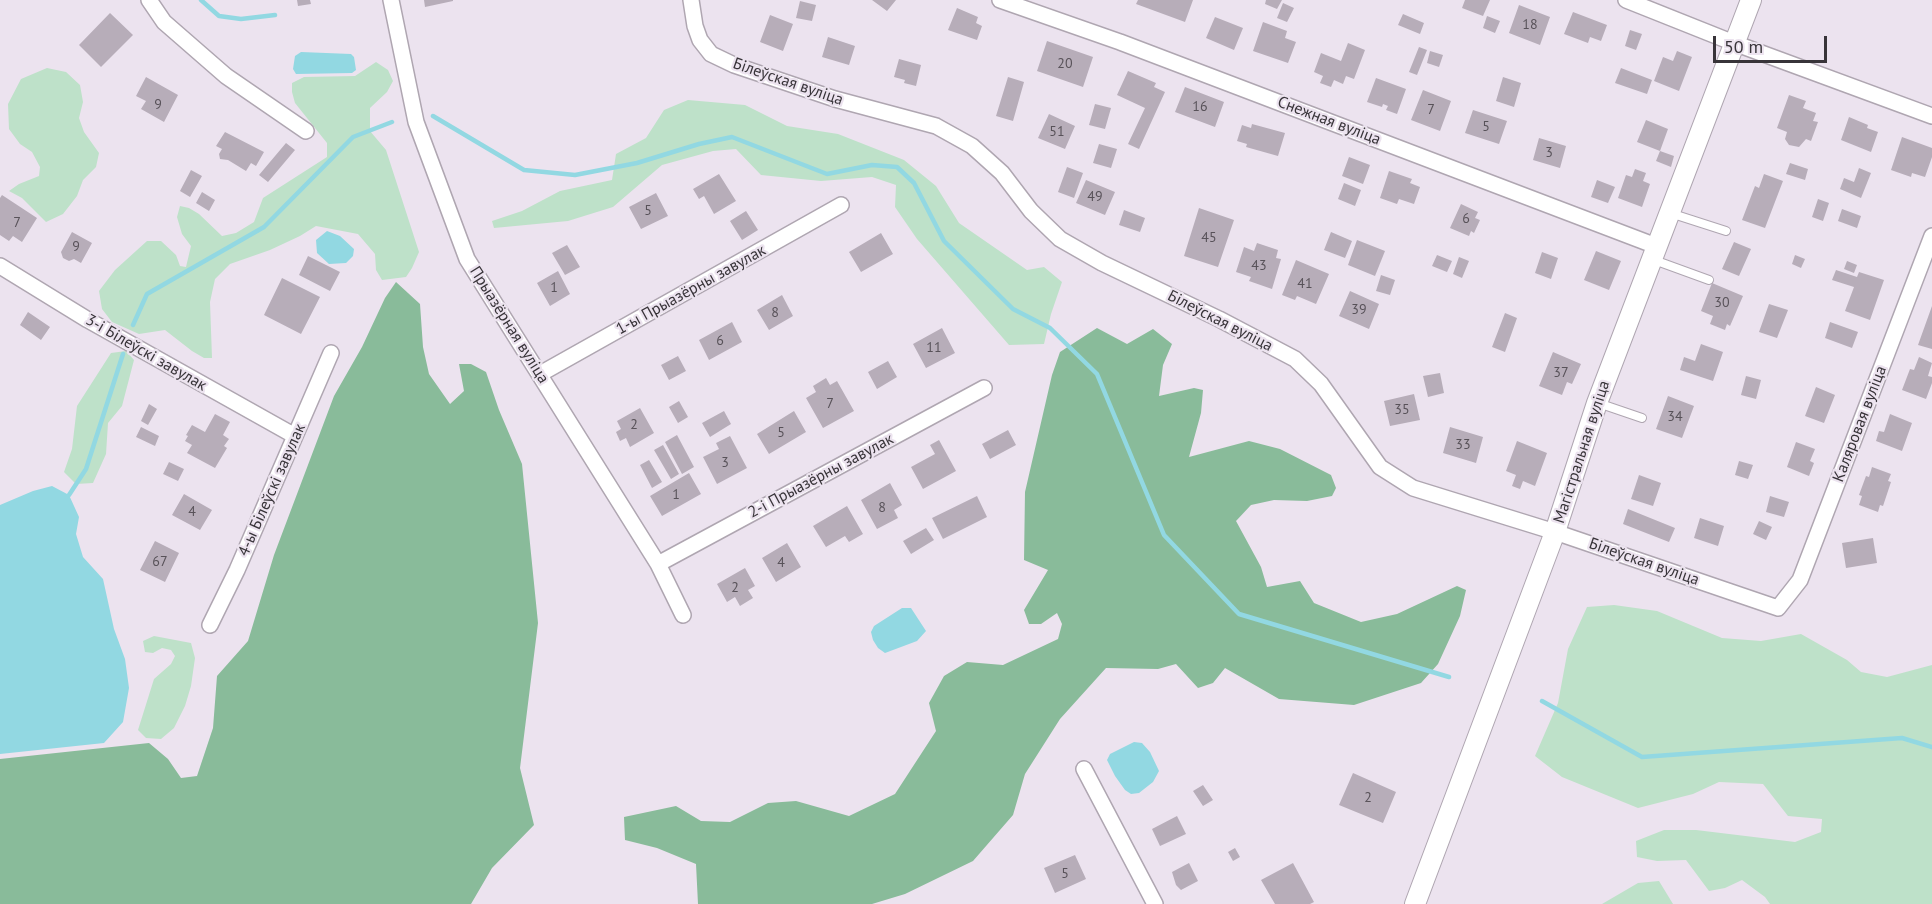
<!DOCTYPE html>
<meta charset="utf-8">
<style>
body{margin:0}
#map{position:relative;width:1932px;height:904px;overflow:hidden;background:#ece3ef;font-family:"PT Sans",sans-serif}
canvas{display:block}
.scale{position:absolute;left:1713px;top:36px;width:114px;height:27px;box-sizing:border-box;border:3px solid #383439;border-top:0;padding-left:8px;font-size:18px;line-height:21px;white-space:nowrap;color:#383439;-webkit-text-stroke:4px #ece3ef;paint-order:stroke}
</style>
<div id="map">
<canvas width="1932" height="904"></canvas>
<div class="scale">50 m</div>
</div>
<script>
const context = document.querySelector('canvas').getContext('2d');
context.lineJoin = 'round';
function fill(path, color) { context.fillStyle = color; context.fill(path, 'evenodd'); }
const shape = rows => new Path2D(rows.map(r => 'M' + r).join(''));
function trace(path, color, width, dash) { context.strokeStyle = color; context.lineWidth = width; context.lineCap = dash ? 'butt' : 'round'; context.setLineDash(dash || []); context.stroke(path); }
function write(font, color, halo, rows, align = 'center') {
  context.font = font + ' "PT Sans",sans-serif'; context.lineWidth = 4.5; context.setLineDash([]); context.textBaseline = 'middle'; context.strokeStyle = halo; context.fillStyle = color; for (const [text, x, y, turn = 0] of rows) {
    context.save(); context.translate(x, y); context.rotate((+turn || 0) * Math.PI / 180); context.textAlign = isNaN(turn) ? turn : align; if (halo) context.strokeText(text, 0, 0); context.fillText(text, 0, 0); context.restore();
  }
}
fill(shape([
 [376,62,388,70,393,81,387,92,370,108,370,131,386,150,419,252,412,268,406,277,382,280,376,270,375,254,358,234,316,226,300,236,270,250,230,264,215,279,210,302,212,358,204,358,192,351,165,330,139,334,112,322,102,309,99,291,115,270,147,241,161,241,176,255,180,266,186,267,191,246,182,234,177,217,180,206,189,208,199,214,222,236,236,233,254,222,263,198,327,157,327,143,295,103,292,92,292,83,304,77,355,76],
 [47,68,66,72,80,85,83,102,79,118,84,132,99,153,96,167,83,180,77,196,63,214,46,222,22,198,9,191,19,184,39,176,40,167,32,152,20,144,9,129,8,104,21,79],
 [688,100,745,105,787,126,838,134,904,160,936,186,959,223,1027,270,1044,267,1062,282,1051,314,1044,344,1009,345,917,239,895,207,896,185,872,177,821,181,761,175,736,149,713,151,662,165,613,207,568,221,494,228,492,221,522,211,560,191,612,180,616,154,646,138,664,110],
 [126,351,134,360,122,406,108,423,106,454,93,483,76,484,64,472,72,449,77,406,111,353],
 [1614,605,1657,611,1722,638,1761,641,1801,634,1847,660,1861,672,1887,677,1932,665,1932,904,1770,904,1765,897,1742,880,1725,888,1709,891,1686,860,1657,861,1637,857,1636,841,1664,830,1696,830,1795,842,1821,832,1822,819,1788,816,1763,784,1719,782,1693,794,1638,808,1562,777,1535,756,1558,703,1568,649,1587,607],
 [154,636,191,643,195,658,191,686,185,706,174,728,161,739,146,738,138,730,154,679,171,664,175,656,171,650,162,648,153,653,145,652,143,641],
 [1659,881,1673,904,1602,904,1638,883]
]), '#bee1c9');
fill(shape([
 [396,282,420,304,423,347,429,374,450,404,464,391,459,364,471,364,486,372,499,410,522,464,538,623,520,768,534,825,492,868,471,904,0,904,0,759,149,743,168,759,181,778,197,776,213,728,217,676,248,641,274,555,334,396,362,347,385,298],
 [1097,328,1127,344,1153,329,1172,344,1163,365,1159,396,1194,388,1203,390,1201,413,1189,457,1249,441,1280,449,1331,475,1336,488,1332,496,1307,501,1274,500,1251,505,1236,521,1261,567,1267,587,1300,581,1314,603,1361,622,1397,614,1457,586,1466,590,1460,616,1438,664,1421,683,1354,705,1279,699,1225,668,1213,683,1198,688,1176,664,1158,669,1106,668,1060,719,1025,774,1013,815,973,861,905,894,872,904,698,904,696,864,657,848,625,840,624,817,676,806,701,821,730,822,768,803,796,801,849,816,895,794,936,731,929,703,944,676,967,662,1003,665,1058,639,1062,624,1057,613,1041,624,1029,624,1024,610,1048,570,1024,560,1025,492,1052,375,1060,352]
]), '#89bb9a');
fill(shape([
 [301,52,351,54,354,57,356,70,352,73,296,74,293,69,295,56],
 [327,231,340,236,354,249,353,256,346,263,329,264,317,253,316,240],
 [52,486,69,495,79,517,76,534,83,557,103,579,114,629,125,659,129,688,123,722,104,743,0,754,0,505,33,491],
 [902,608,911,608,926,631,917,641,885,653,878,648,873,640,871,632,874,626],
 [1134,742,1142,743,1150,752,1159,771,1153,782,1139,793,1131,794,1125,790,1115,776,1107,760,1110,754]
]), '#92d8e2');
trace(shape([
 [201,0,219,16,241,19,275,15],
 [433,116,524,170,575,175,637,163,699,144,732,137,827,174,872,165,897,167,914,183,944,241,1013,309,1050,328,1097,374,1164,535,1239,614,1449,677],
 [133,325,147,294,264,227,353,137,392,122],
 [69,495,86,469,123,354],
 [1542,701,1642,757,1902,738,1932,747]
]), '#92d8e2', 4.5);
fill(shape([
 [297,0,310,0,311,4,298,6],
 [424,0,453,0,453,1,425,7],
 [872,0,896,0,887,11],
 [1138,0,1193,0,1185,22,1136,4],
 [1266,0,1282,0,1277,9,1265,4],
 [1465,0,1490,0,1483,16,1462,8],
 [800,1,816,5,812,21,796,18],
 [1283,3,1294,8,1287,22,1277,18],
 [1519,5,1550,17,1540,45,1509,33],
 [957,8,978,17,976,23,982,26,977,40,948,30],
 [1573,12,1607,25,1601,41,1590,37,1588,43,1564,34],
 [110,13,133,35,101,67,79,45],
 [1403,14,1424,23,1420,34,1398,25],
 [770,15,793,24,783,51,760,42],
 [1487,16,1500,21,1495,33,1483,28],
 [1215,17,1243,28,1234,50,1206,38],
 [1263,22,1287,31,1285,38,1296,42,1288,63,1253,51],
 [1630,30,1642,34,1636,50,1625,46],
 [828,37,855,46,849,65,822,57],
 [1047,41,1093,57,1083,87,1037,71],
 [1348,43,1365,50,1354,79,1346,76,1343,84,1334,80,1331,87,1320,83,1323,76,1314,72,1321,53,1341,61],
 [1419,47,1427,50,1417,75,1409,72],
 [1430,51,1443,55,1439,67,1427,63],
 [1677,51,1692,57,1679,91,1654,81,1663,57,1673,61],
 [899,59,921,65,916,86,904,83,905,80,894,77],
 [1621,68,1652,80,1647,94,1615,83],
 [1128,71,1156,83,1154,87,1165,92,1139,149,1128,144,1145,108,1117,95],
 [146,77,178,95,164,122,141,109,146,101,136,96],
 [1008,77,1024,82,1013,121,996,116],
 [1503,77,1521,83,1514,107,1496,101],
 [1376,78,1406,89,1397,114,1386,110,1388,106,1383,104,1382,107,1367,102],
 [1185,87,1224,102,1215,127,1175,112],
 [1423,90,1451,101,1440,131,1411,120],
 [1789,95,1806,101,1803,108,1816,113,1813,121,1818,122,1811,141,1806,139,1799,147,1789,145,1785,139,1787,132,1777,128],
 [1095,104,1111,108,1105,129,1089,125],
 [1473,110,1507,121,1499,144,1465,133],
 [1049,114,1075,126,1065,149,1038,138],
 [1849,117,1868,125,1867,128,1878,132,1871,152,1841,140],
 [1646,120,1668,129,1660,151,1674,156,1671,167,1656,161,1660,151,1637,142],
 [1252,124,1285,133,1278,156,1246,147,1247,144,1237,141,1242,125,1251,128],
 [225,132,264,152,256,166,251,163,246,171,228,160,220,159,219,154,222,149,216,146],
 [1902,137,1932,148,1932,157,1925,177,1912,173,1911,177,1891,170],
 [1539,138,1566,146,1560,168,1533,160],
 [286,143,295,150,268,182,259,175],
 [1099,144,1117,149,1111,168,1093,163],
 [1349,157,1370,165,1363,184,1342,176],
 [1790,163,1808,169,1805,180,1786,174],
 [1067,167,1083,173,1074,198,1058,192],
 [1859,168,1871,173,1861,198,1840,189,1844,178,1854,182],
 [1635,169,1646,173,1643,181,1650,184,1642,207,1618,198,1626,175,1632,177],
 [191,170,202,176,190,197,180,191],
 [1389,171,1412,179,1410,183,1420,187,1414,204,1399,199,1397,204,1380,198],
 [719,174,736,201,714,214,704,196,699,199,693,189],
 [1764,174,1783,181,1765,228,1742,220,1755,186,1759,188],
 [1086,180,1115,192,1105,215,1076,203],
 [1597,180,1615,187,1608,203,1591,197],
 [1344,183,1361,190,1355,206,1338,199],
 [202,192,215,200,209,211,196,203],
 [656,193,668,216,641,229,629,207],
 [2,195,37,218,22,242,13,236,9,241,0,235,0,198],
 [1818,199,1829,203,1823,221,1812,217],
 [1461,204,1478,212,1475,218,1480,220,1474,233,1471,231,1469,236,1450,228],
 [1199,208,1234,220,1218,267,1184,256],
 [1842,209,1861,216,1857,228,1838,221],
 [1124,210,1145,218,1140,232,1119,225],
 [746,211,758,230,742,240,730,221],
 [72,232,92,243,81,263,74,259,69,261,63,258,61,252],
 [1331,232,1352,241,1345,258,1324,250],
 [881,233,893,254,861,272,849,252],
 [1357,240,1385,251,1375,276,1348,265],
 [1734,242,1751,249,1739,276,1722,269],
 [1257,243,1278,250,1276,258,1281,259,1272,289,1249,281,1251,277,1236,272,1244,247,1254,251],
 [567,245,580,267,565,275,552,253],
 [1596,251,1621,261,1609,290,1584,280],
 [1542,252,1558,258,1551,279,1535,273],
 [1437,255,1452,261,1447,272,1432,266],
 [1795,255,1805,259,1801,268,1792,264],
 [308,256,340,272,330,291,299,275],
 [1459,257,1469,261,1462,278,1453,274],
 [1296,260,1329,274,1316,304,1297,296,1295,300,1282,295],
 [1847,261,1857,265,1854,273,1844,269],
 [1836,270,1857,277,1859,272,1884,280,1870,320,1845,311,1854,287,1832,280],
 [558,271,570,294,550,306,537,283],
 [1381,275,1395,280,1390,295,1376,291],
 [282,278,320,297,301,334,264,315],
 [1712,283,1743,296,1730,326,1727,324,1725,330,1710,324,1713,316,1701,311],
 [1350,291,1379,304,1369,329,1339,316],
 [782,295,793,316,769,330,757,310],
 [1769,304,1788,310,1777,338,1759,332],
 [1932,306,1932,349,1918,345],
 [28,312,50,327,41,340,20,325],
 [1505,313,1517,318,1505,352,1492,347],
 [732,322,742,342,709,360,699,340],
 [1830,322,1858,332,1852,348,1825,338],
 [942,328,955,353,926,368,913,344],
 [1701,344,1723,352,1713,381,1680,370,1684,357,1695,361],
 [1553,352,1581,364,1572,384,1567,382,1562,395,1539,386],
 [678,356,686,371,669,380,661,365],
 [1919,357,1932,363,1928,376,1932,377,1932,383,1926,399,1902,390,1910,369,1914,370],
 [888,361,897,377,877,389,868,372],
 [1440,373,1444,393,1428,397,1423,376],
 [1746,376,1761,380,1756,399,1741,395],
 [826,378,830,385,837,381,854,411,823,428,806,398,816,392,813,386],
 [1816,387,1835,395,1824,423,1805,416],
 [1414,394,1420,420,1390,426,1384,401],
 [1668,396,1694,406,1682,438,1656,429],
 [679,401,688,417,678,423,669,407],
 [149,404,157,409,148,425,141,421],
 [640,408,654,433,630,447,626,438,620,441,616,432,621,429,617,421],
 [724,411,731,424,710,437,702,423],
 [794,411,806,432,769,454,757,434],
 [215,414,230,422,223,435,229,439,224,446,227,448,215,468,187,453,192,445,185,441,188,436,186,435,192,425,205,432],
 [1890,414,1912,423,1902,451,1876,441,1879,431,1884,432],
 [141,427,159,436,155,446,136,437],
 [1450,427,1483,437,1476,463,1443,453],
 [1008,430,1016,445,990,459,982,444],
 [677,435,694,467,682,474,665,442],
 [730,436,747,468,717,484,703,457,719,449,716,443],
 [939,440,956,471,923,489,911,467,935,454,930,445],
 [1517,441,1547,453,1535,486,1523,481,1520,489,1512,486,1516,475,1506,471],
 [1796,442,1815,449,1810,461,1814,463,1809,476,1787,467],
 [663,445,679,474,671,479,654,450],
 [649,460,662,482,652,488,640,465],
 [1739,461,1753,465,1748,479,1735,475],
 [169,462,184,469,178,481,163,474],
 [1872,467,1891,474,1888,481,1891,482,1883,506,1880,505,1878,512,1859,505,1862,496,1859,495,1866,476,1869,477],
 [689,473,701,494,662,516,650,496],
 [1639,475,1661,483,1653,506,1631,499],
 [890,483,902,505,894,510,898,518,877,529,861,500],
 [184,494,212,510,200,530,172,515],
 [977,496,987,517,943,539,932,518],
 [1770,496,1789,502,1784,517,1766,512],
 [847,506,863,534,849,542,845,536,826,547,813,526],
 [1628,509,1675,528,1669,542,1623,524],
 [1700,518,1724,526,1718,546,1694,538],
 [1759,521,1772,527,1766,540,1753,534],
 [926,528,934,540,911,554,903,541],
 [1873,538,1877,563,1846,568,1842,543],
 [155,541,179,553,165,582,140,570],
 [787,543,801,567,776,582,762,558],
 [745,568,755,586,748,590,753,598,740,606,735,597,727,602,717,584],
 [1353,773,1396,792,1383,823,1339,805],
 [1203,785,1213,800,1203,806,1193,791],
 [1177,816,1186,834,1160,846,1152,829],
 [1235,848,1240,857,1233,861,1228,852],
 [1075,855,1086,879,1055,893,1044,868],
 [1189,863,1198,881,1181,890,1176,885,1172,872],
 [1293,863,1314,902,1310,904,1275,904,1261,880]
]), '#b7adb9');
const service = shape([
 [1670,213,1726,231],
 [1654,260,1709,280],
 [1598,403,1642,418]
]);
const minor = shape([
 [149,0,164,22,226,76,306,131],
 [391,0,416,122,467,259,658,564,683,615],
 [691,0,695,26,700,40,711,54,734,65,835,99,936,126,972,146,1002,173,1031,211,1060,239,1102,263,1219,319,1295,359,1321,384,1380,467,1413,488,1555,532,1778,608,1800,580,1932,236],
 [1000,0,1120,42,1656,246],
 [1626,0,1734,43,1932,116],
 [0,266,88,320,295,436],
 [540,374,841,205],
 [658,564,984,388],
 [210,625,237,570,331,353],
 [1084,769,1155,904]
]);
const tertiary = shape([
 [1415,904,1555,532,1597,403,1751,0]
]);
trace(service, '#afa6b1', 10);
trace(minor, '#afa6b1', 18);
trace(tertiary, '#afa6b1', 22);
trace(service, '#fff', 8);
trace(minor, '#fff', 15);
trace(tertiary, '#fff', 20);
write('14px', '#585259', null, [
 ["18",1530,25],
 ["20",1065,64],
 ["9",158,105],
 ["16",1200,107],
 ["7",1431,110],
 ["5",1486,127],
 ["51",1057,132],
 ["3",1549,153],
 ["49",1095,197],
 ["5",648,211],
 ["6",1466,219],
 ["7",17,223],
 ["45",1209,238],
 ["9",76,247],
 ["43",1259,266],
 ["41",1305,284],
 ["1",554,288],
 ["30",1722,303],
 ["39",1359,310],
 ["8",775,313],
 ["6",720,341],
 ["11",934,348],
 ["37",1561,373],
 ["7",830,404],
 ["35",1402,410],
 ["34",1675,417],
 ["2",634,425],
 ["5",781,433],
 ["33",1463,445],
 ["3",725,463],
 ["1",676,495],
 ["8",882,508],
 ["4",192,512],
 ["67",160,562],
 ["4",781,563],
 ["2",735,588],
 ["2",1368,798],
 ["5",1065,874]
]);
write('16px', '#383439', '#ece3ef', [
 ["Білеўская вуліца",788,82,19],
 ["Снежная вуліца",1329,121,21],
 ["1-ы Прыазёрны завулак",691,290,-29],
 ["Білеўская вуліца",1220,321,27],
 ["Прыазёрная вуліца",509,325,58],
 ["3-і Білеўскі завулак",146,353,30],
 ["Каляровая вуліца",1860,424,-69],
 ["Магістральная вуліца",1582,452,-72],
 ["2-і Прыазёрны завулак",821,476,-28],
 ["4-ы Білеўскі завулак",272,490,-66],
 ["Білеўская вуліца",1644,562,19]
]);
</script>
